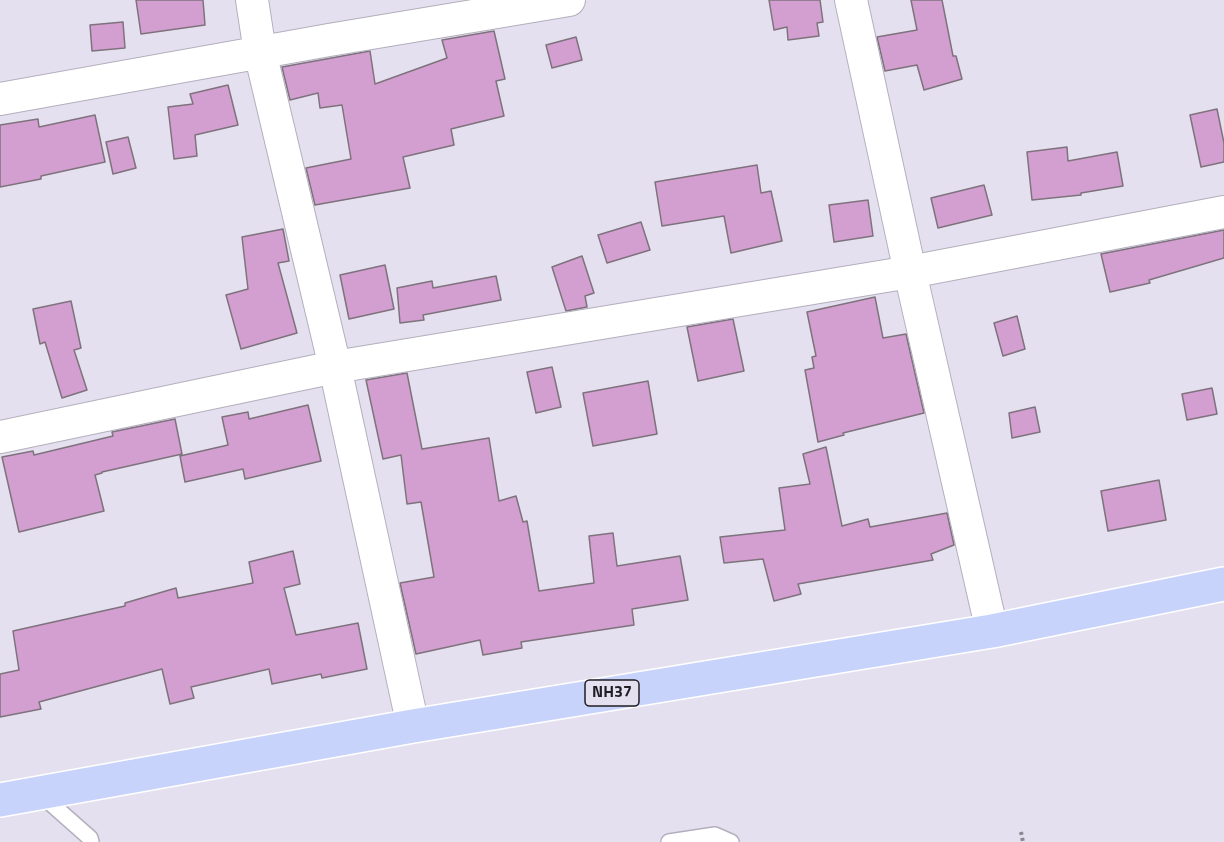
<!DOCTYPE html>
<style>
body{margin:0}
canvas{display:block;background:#e5e0ef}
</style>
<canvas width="1224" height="842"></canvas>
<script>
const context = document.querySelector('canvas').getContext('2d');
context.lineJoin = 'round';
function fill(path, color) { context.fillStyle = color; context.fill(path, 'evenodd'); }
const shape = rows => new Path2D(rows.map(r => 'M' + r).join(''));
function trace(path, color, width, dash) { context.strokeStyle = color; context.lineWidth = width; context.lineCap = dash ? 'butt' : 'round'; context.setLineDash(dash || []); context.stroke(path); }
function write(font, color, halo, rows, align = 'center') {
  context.font = font + ' "Titillium Web",sans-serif'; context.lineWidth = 4.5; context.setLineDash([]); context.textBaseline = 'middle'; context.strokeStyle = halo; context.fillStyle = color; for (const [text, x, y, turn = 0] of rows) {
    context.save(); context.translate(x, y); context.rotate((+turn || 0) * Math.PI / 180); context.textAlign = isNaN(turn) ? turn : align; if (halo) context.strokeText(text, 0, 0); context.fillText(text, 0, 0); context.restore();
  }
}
const building = shape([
 [136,0,203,0,205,25,141,34,136,0],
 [769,0,820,0,823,22,817,23,819,36,788,40,787,27,774,30,769,0],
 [911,0,942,0,953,56,956,56,962,79,924,90,917,65,885,71,877,37,917,30,911,0],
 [123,22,125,48,92,51,90,25,123,22],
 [494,31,505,79,496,81,504,116,451,129,454,145,403,157,410,188,315,205,306,168,351,159,342,105,320,108,318,93,290,100,282,67,370,51,375,84,447,58,442,40,494,31],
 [576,37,582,60,552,68,546,45,576,37],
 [228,85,238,125,195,135,197,156,174,159,168,107,193,104,190,94,228,85],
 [1217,109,1224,143,1224,162,1201,167,1190,115,1217,109],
 [95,115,105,162,41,176,41,179,0,187,0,125,38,119,39,127,95,115],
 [128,137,136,168,113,174,106,142,128,137],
 [1067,147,1068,161,1117,152,1123,186,1081,193,1081,195,1032,200,1027,152,1067,147],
 [757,165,761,193,771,191,782,241,731,253,724,216,662,226,655,182,757,165],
 [984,185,992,215,938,228,931,198,984,185],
 [868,200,873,236,834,242,829,205,868,200],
 [641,222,650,250,607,263,598,235,641,222],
 [283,229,289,261,278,263,297,333,241,349,226,295,248,289,242,237,283,229],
 [1224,230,1224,258,1149,280,1150,283,1110,292,1101,254,1224,230],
 [582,256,594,293,585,296,587,307,566,311,552,267,582,256],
 [385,265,394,309,349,319,340,275,385,265],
 [496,276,501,300,423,315,424,320,400,323,397,288,432,281,433,288,496,276],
 [875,297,883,338,906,334,924,413,843,433,844,435,818,442,805,370,814,368,812,357,816,356,807,312,875,297],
 [71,301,81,348,74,350,87,390,62,398,45,342,40,344,33,309,71,301],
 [1017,316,1025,349,1003,356,994,323,1017,316],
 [733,319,744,371,698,381,687,327,733,319],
 [552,367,561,407,536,413,527,372,552,367],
 [407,373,422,449,489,438,499,501,516,496,523,522,527,521,539,591,594,583,589,536,613,533,617,566,680,556,688,600,632,609,634,625,521,642,522,648,483,655,480,640,416,654,400,583,434,577,421,502,407,504,401,455,383,459,366,380,407,373],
 [648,381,657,434,593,446,583,393,648,381],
 [1212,388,1217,414,1187,420,1182,394,1212,388],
 [308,405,321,461,245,479,243,469,185,482,180,456,228,445,222,417,248,412,249,419,308,405],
 [1035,407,1040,432,1012,438,1009,413,1035,407],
 [175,419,182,454,102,472,102,473,95,475,104,511,19,532,2,457,33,451,34,455,113,436,112,432,175,419],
 [826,447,842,526,868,519,870,527,947,513,954,545,931,554,933,560,798,584,801,594,774,601,763,559,724,563,720,537,785,530,779,488,810,484,803,454,826,447],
 [1159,480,1166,520,1108,531,1101,491,1159,480],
 [293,551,300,584,284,588,296,635,358,623,367,669,322,678,321,674,272,684,269,669,191,687,194,698,170,704,162,669,39,702,41,709,0,717,0,674,19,670,13,631,125,606,125,603,176,588,178,598,253,583,249,562,293,551]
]);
fill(building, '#d39ed0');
trace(building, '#7e737d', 1.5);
const service = shape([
 [39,793,90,838,91,842],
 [669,842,715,835,731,842]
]);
const minor = shape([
 [252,0,260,52,335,367,413,726],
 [851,0,910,272,992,631],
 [0,99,329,40,569,0],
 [0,437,335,367,910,272,1224,212]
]);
const trunk = shape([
 [0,800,413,726,992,631,1224,584]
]);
trace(service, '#b3afbd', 18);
trace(minor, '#b3afbd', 34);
trace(trunk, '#fff', 36);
trace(shape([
 [1021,832,1023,842]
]), '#8a8691', 4, [3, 3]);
trace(service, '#fff', 15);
trace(minor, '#fff', 32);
trace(trunk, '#c8d3fc', 33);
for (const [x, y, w] of [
 [612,693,54]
]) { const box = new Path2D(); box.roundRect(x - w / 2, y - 13, w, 26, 4.5); context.fillStyle = '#e5e0ef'; context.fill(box); trace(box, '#201e23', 1.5); }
write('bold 16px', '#201e23', null, [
 ["NH37",612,693]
]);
</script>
